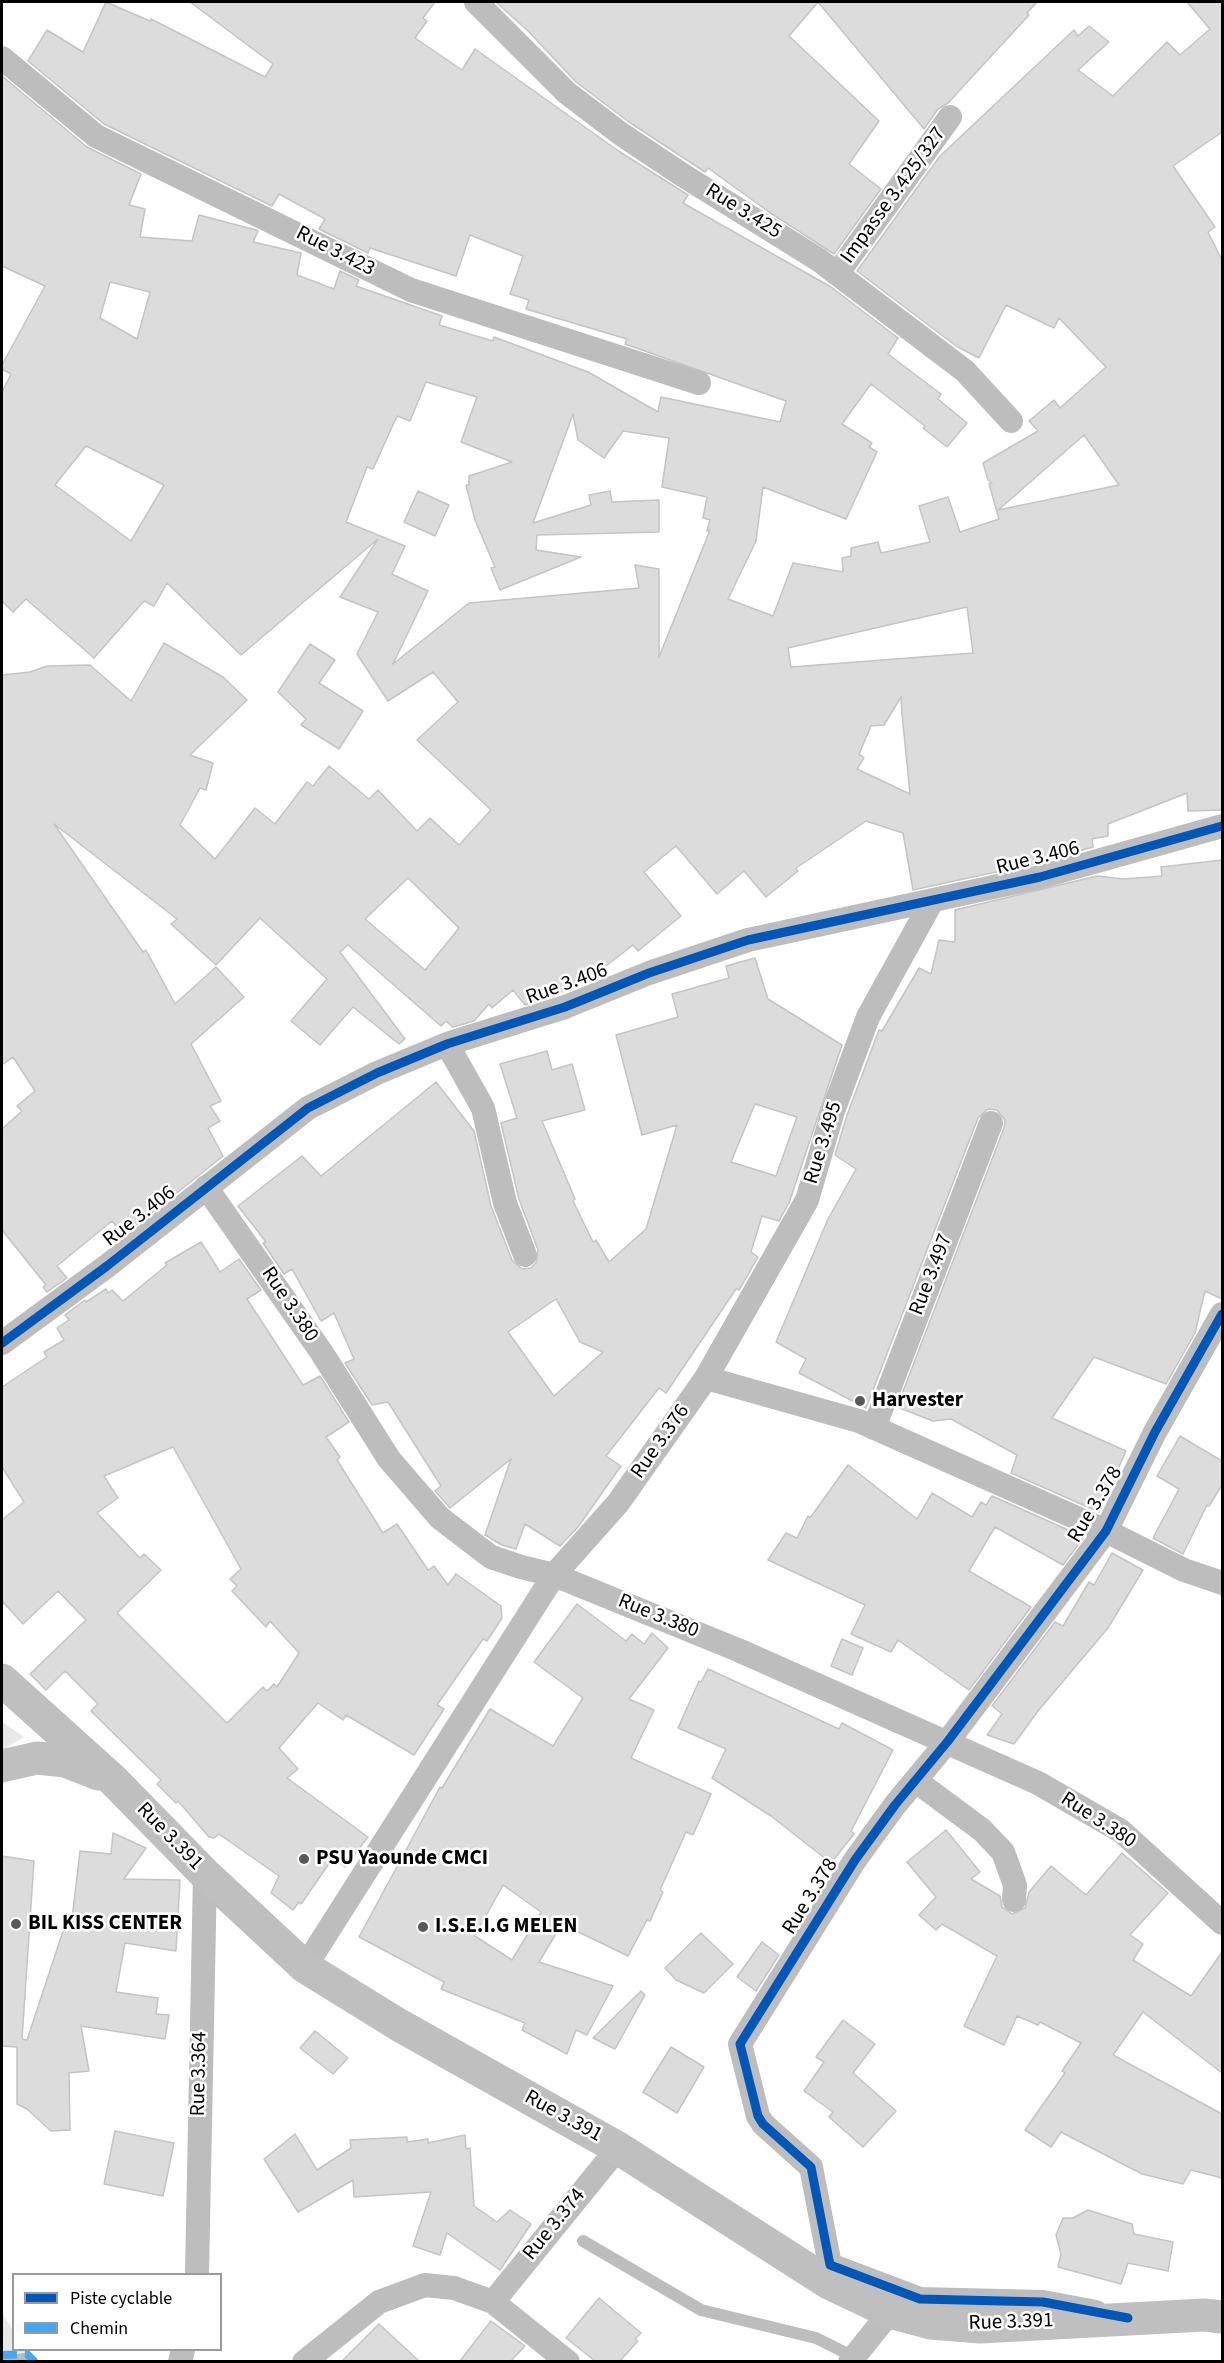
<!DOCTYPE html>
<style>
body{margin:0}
#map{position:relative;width:1224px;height:2363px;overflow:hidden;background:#fff;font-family:"Source Sans 3",sans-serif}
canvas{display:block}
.frame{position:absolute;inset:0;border:3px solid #000;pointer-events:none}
.legend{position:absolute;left:12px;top:2273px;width:210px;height:78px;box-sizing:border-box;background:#fff;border:2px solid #999;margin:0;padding:8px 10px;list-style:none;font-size:18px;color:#000}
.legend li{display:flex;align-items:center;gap:12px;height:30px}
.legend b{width:30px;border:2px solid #999}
</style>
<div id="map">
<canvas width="1224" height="2363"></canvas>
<div class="frame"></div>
<ul class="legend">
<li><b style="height:8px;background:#0057b8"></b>Piste cyclable</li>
<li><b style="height:8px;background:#3fa9f5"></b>Chemin</li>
</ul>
</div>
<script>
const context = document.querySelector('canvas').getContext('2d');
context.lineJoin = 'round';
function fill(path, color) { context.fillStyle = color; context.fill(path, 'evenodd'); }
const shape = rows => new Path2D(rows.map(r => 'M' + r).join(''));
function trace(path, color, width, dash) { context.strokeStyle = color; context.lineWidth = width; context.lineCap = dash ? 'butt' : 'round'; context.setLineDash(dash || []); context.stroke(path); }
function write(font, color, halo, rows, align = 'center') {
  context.font = font + ' "Source Sans 3",sans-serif'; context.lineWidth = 5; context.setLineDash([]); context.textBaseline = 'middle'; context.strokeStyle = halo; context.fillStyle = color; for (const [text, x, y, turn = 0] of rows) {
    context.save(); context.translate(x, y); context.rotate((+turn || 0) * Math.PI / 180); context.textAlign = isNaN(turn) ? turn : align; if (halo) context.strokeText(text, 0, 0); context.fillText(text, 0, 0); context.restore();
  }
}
fill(shape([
 [2,1722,24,1737,2,1750],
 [2,2313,13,2330,14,2350,26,2350,34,2361,16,2361,13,2358,2,2360]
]), '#e8e8e8');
trace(shape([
 [2,2361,24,2357,31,2362]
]), '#bababa', 8);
const building = shape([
 [106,2,150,21,151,19,265,77,273,64,190,2,435,2,423,18,427,21,415,38,462,70,475,49,620,152,688,195,683,203,831,287,898,338,888,354,941,394,938,399,967,423,947,447,923,428,925,426,871,384,842,424,872,443,869,447,877,452,846,519,763,487,756,541,728,599,773,616,793,563,843,572,842,558,851,556,851,548,878,542,881,553,930,542,919,506,948,497,960,532,999,519,989,484,992,483,988,480,983,463,1038,431,1029,421,1054,400,1060,408,1106,367,1059,318,1054,328,1006,305,979,358,956,346,857,271,940,156,1074,30,1078,36,1089,26,1109,42,1078,70,1113,96,1167,42,1180,55,1210,29,1187,2,1222,2,1222,132,1173,166,1215,227,1208,232,1222,260,1222,810,1188,811,1187,793,1108,824,1108,836,1092,839,1093,847,1037,863,913,890,903,833,866,821,796,868,798,871,766,897,744,871,717,894,676,846,644,872,681,916,638,951,633,945,589,979,585,973,559,994,525,1005,513,990,492,1008,489,1004,474,1021,453,1027,446,1021,441,1026,348,945,340,952,405,1039,399,1044,353,1007,320,1045,291,1021,327,979,260,918,216,965,171,924,177,919,54,824,143,952,146,950,175,1004,216,967,244,997,191,1044,221,1101,210,1106,220,1121,208,1128,223,1156,124,1235,112,1221,57,1266,67,1278,47,1292,43,1287,46,1285,2,1230,2,1129,22,1111,17,1106,35,1091,13,1057,2,1065,2,675,30,672,47,666,90,665,131,701,164,643,223,677,247,700,190,755,213,763,206,790,200,788,180,825,215,859,255,808,275,824,307,782,313,786,329,766,369,799,378,790,417,831,430,818,459,845,491,810,417,740,458,702,433,672,388,701,357,654,378,612,340,597,378,539,241,655,167,583,154,606,144,601,94,658,26,599,13,612,2,601,2,392,11,374,2,369,2,365,45,286,2,266,2,76,87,147,141,174,129,205,145,209,140,237,192,241,199,215,256,230,258,231,253,242,301,253,297,275,334,289,340,271,359,280,356,286,442,316,439,325,493,341,494,337,588,372,658,412,661,397,780,422,786,401,625,344,627,339,526,309,529,300,510,294,523,256,470,235,456,276,370,248,368,253,319,229,325,219,279,194,272,206,104,124,28,61,47,30,83,52,106,2],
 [110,282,150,292,137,339,100,318,110,282],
 [426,382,477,397,461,442,512,462,469,476,469,485,466,485,475,520,495,567,491,568,500,590,581,557,536,550,537,535,659,532,659,500,612,502,610,491,589,495,591,505,533,523,573,414,578,440,604,458,623,431,669,438,662,487,707,497,703,518,710,520,707,531,710,530,659,657,659,569,635,565,639,588,469,603,393,664,428,591,392,574,405,546,346,522,367,467,373,469,397,416,410,421,426,382],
 [1084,435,1119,485,998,510,1011,499,1084,435],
 [86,446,164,485,131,541,55,485,86,446],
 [967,607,973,653,791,667,788,648,967,607],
 [901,697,902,714,910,794,857,769,864,758,859,754,871,726,884,725,901,697],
 [408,878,459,928,425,970,365,919,408,878],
 [496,2,1037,2,1027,13,1029,15,948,103,938,109,924,129,818,2,789,36,879,121,849,164,881,189,834,254,769,212,708,168,705,172,629,122,576,82,529,32,496,2],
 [418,491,449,505,435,536,404,522,418,491],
 [310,644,335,660,319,683,363,711,339,749,301,725,306,719,278,692,310,644],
 [1222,860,1222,1299,1205,1291,1195,1333,1166,1384,1094,1357,1052,1418,1126,1451,1099,1512,1011,1473,1017,1455,951,1419,933,1421,897,1407,1004,1128,1005,1120,997,1110,988,1109,978,1118,866,1408,799,1373,806,1359,776,1342,828,1219,856,1169,835,1155,847,1115,879,1030,882,1031,919,968,931,974,939,940,955,942,955,910,1097,876,1124,879,1162,876,1161,867,1222,860],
 [755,958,768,999,842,1045,789,1203,779,1221,762,1216,751,1252,758,1257,741,1287,739,1290,736,1289,666,1393,659,1388,606,1456,621,1466,578,1527,560,1546,525,1524,516,1549,502,1545,485,1535,511,1459,450,1508,435,1491,441,1486,388,1402,372,1405,345,1363,354,1359,334,1313,321,1321,292,1269,284,1274,263,1243,266,1242,238,1206,302,1156,321,1176,436,1082,474,1131,491,1206,512,1260,522,1269,531,1268,536,1263,538,1250,519,1199,501,1123,517,1118,500,1064,547,1051,552,1070,572,1064,585,1110,542,1121,575,1199,573,1201,593,1242,596,1240,609,1262,646,1229,677,1125,642,1135,616,1035,678,1017,672,994,729,978,726,966,755,958],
 [755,1104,797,1117,776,1176,731,1162,755,1104],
 [556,1299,580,1342,603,1352,554,1396,508,1332,556,1299],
 [201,1242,220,1272,239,1259,261,1290,247,1299,303,1385,320,1376,349,1422,326,1437,340,1457,337,1460,383,1533,397,1524,428,1570,434,1566,448,1585,456,1574,501,1606,502,1618,487,1641,483,1639,437,1705,444,1709,414,1755,346,1715,343,1720,318,1703,279,1748,298,1769,287,1778,368,1837,345,1867,333,1858,301,1904,299,1902,293,1910,271,1893,279,1876,219,1834,214,1838,209,1837,178,1801,176,1803,157,1784,161,1780,91,1711,98,1704,65,1671,46,1690,30,1674,86,1620,58,1591,23,1624,2,1601,2,1520,24,1502,2,1467,2,1387,47,1357,44,1352,64,1340,57,1328,69,1320,65,1315,85,1300,86,1302,106,1289,108,1293,112,1290,123,1301,167,1265,165,1263,201,1242],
 [173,1447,241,1569,230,1579,237,1586,232,1591,266,1627,270,1621,299,1653,277,1687,274,1684,267,1691,263,1687,227,1723,117,1613,161,1570,144,1554,140,1558,97,1513,118,1498,104,1476,173,1447],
 [1180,1436,1222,1461,1222,1485,1209,1506,1207,1505,1183,1554,1153,1538,1179,1489,1157,1476,1180,1436],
 [848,1465,917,1519,932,1493,972,1517,981,1502,986,1505,992,1496,1084,1537,1063,1565,995,1527,969,1571,1031,1607,969,1690,898,1640,891,1652,851,1634,865,1605,768,1560,786,1533,797,1538,808,1516,810,1518,848,1465],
 [1112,1553,1143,1570,1108,1628,1038,1711,1014,1744,987,1735,1002,1714,992,1706,1055,1622,1063,1626,1089,1582,1094,1585,1112,1553],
 [577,1604,626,1641,632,1634,644,1644,652,1633,668,1648,629,1699,654,1710,631,1758,711,1794,693,1835,686,1832,660,1890,663,1892,650,1921,647,1920,628,1956,562,1924,539,1962,613,1986,587,2035,576,2030,567,2054,522,2030,525,2023,441,1989,444,1982,359,1937,440,1787,442,1788,490,1709,553,1746,583,1698,534,1662,577,1604],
 [503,1885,541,1912,512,1960,475,1936,503,1885],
 [842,1639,863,1648,852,1675,831,1666,842,1639],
 [708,1669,839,1729,842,1723,893,1750,851,1831,854,1834,831,1863,771,1816,712,1778,726,1749,678,1728,699,1681,701,1682,708,1669],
 [946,1830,980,1872,971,1879,1000,1896,1002,1907,1012,1914,1025,1908,1029,1892,1051,1866,1086,1895,1122,1853,1168,1893,1130,1935,1143,1944,1133,1960,1191,1996,1222,1952,1222,2073,1143,2012,1113,2055,1222,2114,1222,2178,1191,2170,1183,2184,1142,2174,1061,2132,1051,2147,1025,2130,1065,2073,1062,2071,1081,2043,1040,2022,1038,2025,1017,2016,1004,2045,964,2026,997,1956,942,1924,936,1930,919,1915,936,1897,907,1862,946,1830],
 [113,1833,146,1848,124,1879,180,1880,176,1951,125,1943,116,1992,158,1998,156,2014,169,2015,165,2039,81,2026,89,2071,69,2073,70,2130,51,2131,27,2109,17,2104,17,2047,2,2046,2,1856,34,1861,22,2039,27,2040,65,1925,71,1927,80,1851,111,1854,113,1833],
 [701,1933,733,1964,704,1993,676,1980,665,1968,701,1933],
 [762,1942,779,1955,756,1991,737,1977,762,1942],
 [641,1991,645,1995,615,2049,593,2038,641,1991],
 [843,2020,875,2044,853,2073,896,2111,863,2147,829,2117,833,2112,804,2091,824,2062,816,2057,843,2020],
 [315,2031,348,2058,333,2074,300,2048,315,2031],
 [671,2047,704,2067,677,2113,643,2092,671,2047],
 [115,2131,174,2143,163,2196,104,2184,115,2131],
 [295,2134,317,2170,351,2148,350,2140,407,2137,407,2142,428,2139,428,2143,465,2135,466,2149,470,2148,474,2206,497,2222,510,2210,531,2224,500,2270,447,2233,440,2255,413,2246,431,2192,354,2197,353,2180,298,2212,264,2159,295,2134],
 [1088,2210,1132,2224,1134,2234,1173,2242,1168,2271,1128,2263,1121,2284,1058,2267,1061,2254,1056,2235,1063,2218,1073,2218,1088,2210],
 [599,2298,641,2333,635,2339,638,2341,620,2361,595,2361,566,2338,599,2298],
 [491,2321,525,2346,511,2361,460,2361,491,2321],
 [379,2324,419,2361,342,2361,379,2324]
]);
fill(building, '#dcdcdc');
trace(building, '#c4c4c4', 1.5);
trace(shape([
 [583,2241,701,2310,816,2338,854,2357]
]), '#bdbdbd', 12);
trace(shape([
 [476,2,567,93,621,134,681,174,819,260,965,371,1011,421],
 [2,58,96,136,411,290,699,383],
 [837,274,950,117],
 [447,1044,483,1108,505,1203,525,1255],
 [206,1187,322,1353,389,1459,440,1518,491,1557,521,1567,554,1575,738,1650,1038,1783,1121,1831,1222,1923],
 [2,1343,107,1266,308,1108,377,1073,447,1044,565,1007,649,973,748,940,1040,877,1222,826],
 [706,1378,807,1200,833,1111,868,1017,931,903],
 [874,1428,991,1123],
 [916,1781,982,1830,1003,1852,1015,1885,1014,1900],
 [305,1967,554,1575,618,1503,706,1378,859,1421,1106,1531,1184,1570,1222,1583],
 [197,2274,205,1874],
 [493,2302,618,2148],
 [1096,2312,1043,2302,920,2299,830,2265,811,2167,763,2124,758,2116,740,2044,855,1860,895,1805,948,1741,1106,1531,1155,1432,1222,1314],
 [180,2362,183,2350],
 [304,2362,379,2302,425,2285,454,2288,493,2302,568,2362],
 [850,2362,890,2312]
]), '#bdbdbd', 24);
trace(shape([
 [2,1680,113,1780,205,1874,305,1967,399,2025,618,2148,829,2283,890,2312,931,2323,980,2327,1204,2315,1222,2317],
 [2,1766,37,1758,65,1761,98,1774]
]), '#bfbfbf', 33);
trace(shape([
 [2,2355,27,2354,35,2362]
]), '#3fa9f5', 8, [15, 8]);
trace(shape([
 [2,1343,107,1266,308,1108,377,1073,447,1044,565,1007,649,973,748,940,1040,877,1222,826],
 [1128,2318,1043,2302,920,2299,830,2265,811,2167,763,2124,758,2116,740,2044,855,1860,895,1805,948,1741,1106,1531,1155,1432,1222,1314]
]), '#0057b8', 9);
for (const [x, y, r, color] of [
 [860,1401,6,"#595959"],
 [304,1859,6,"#595959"],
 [16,1924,6,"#595959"],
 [423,1927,6,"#595959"]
]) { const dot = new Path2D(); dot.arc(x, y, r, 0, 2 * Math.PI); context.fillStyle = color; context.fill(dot); trace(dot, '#fff', 2); }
write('21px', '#000', '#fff', [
 ["Impasse 3.425/327",894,196,-54],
 ["Rue 3.425",743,212,32],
 ["Rue 3.423",335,252,27],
 ["Rue 3.406",1038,859,-14],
 ["Rue 3.406",567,985,-20],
 ["Rue 3.495",824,1143,-73],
 ["Rue 3.406",140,1217,-38],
 ["Rue 3.497",932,1275,-69],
 ["Rue 3.380",289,1305,56],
 ["Rue 3.376",661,1442,-55],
 ["Rue 3.378",1096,1505,-59],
 ["Rue 3.380",658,1617,22],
 ["Rue 3.380",1098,1821,33],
 ["Rue 3.391",169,1837,46],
 ["Rue 3.378",811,1897,-58],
 ["Rue 3.364",200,2074,-89],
 ["Rue 3.391",563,2117,29],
 ["Rue 3.374",555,2225,-51],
 ["Rue 3.391",1011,2323,-2]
]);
write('bold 21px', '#000', '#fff', [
 ["Harvester",872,1401],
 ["PSU Yaounde CMCI",316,1859],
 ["BIL KISS CENTER",28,1924],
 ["I.S.E.I.G MELEN",435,1927]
], 'left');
</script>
